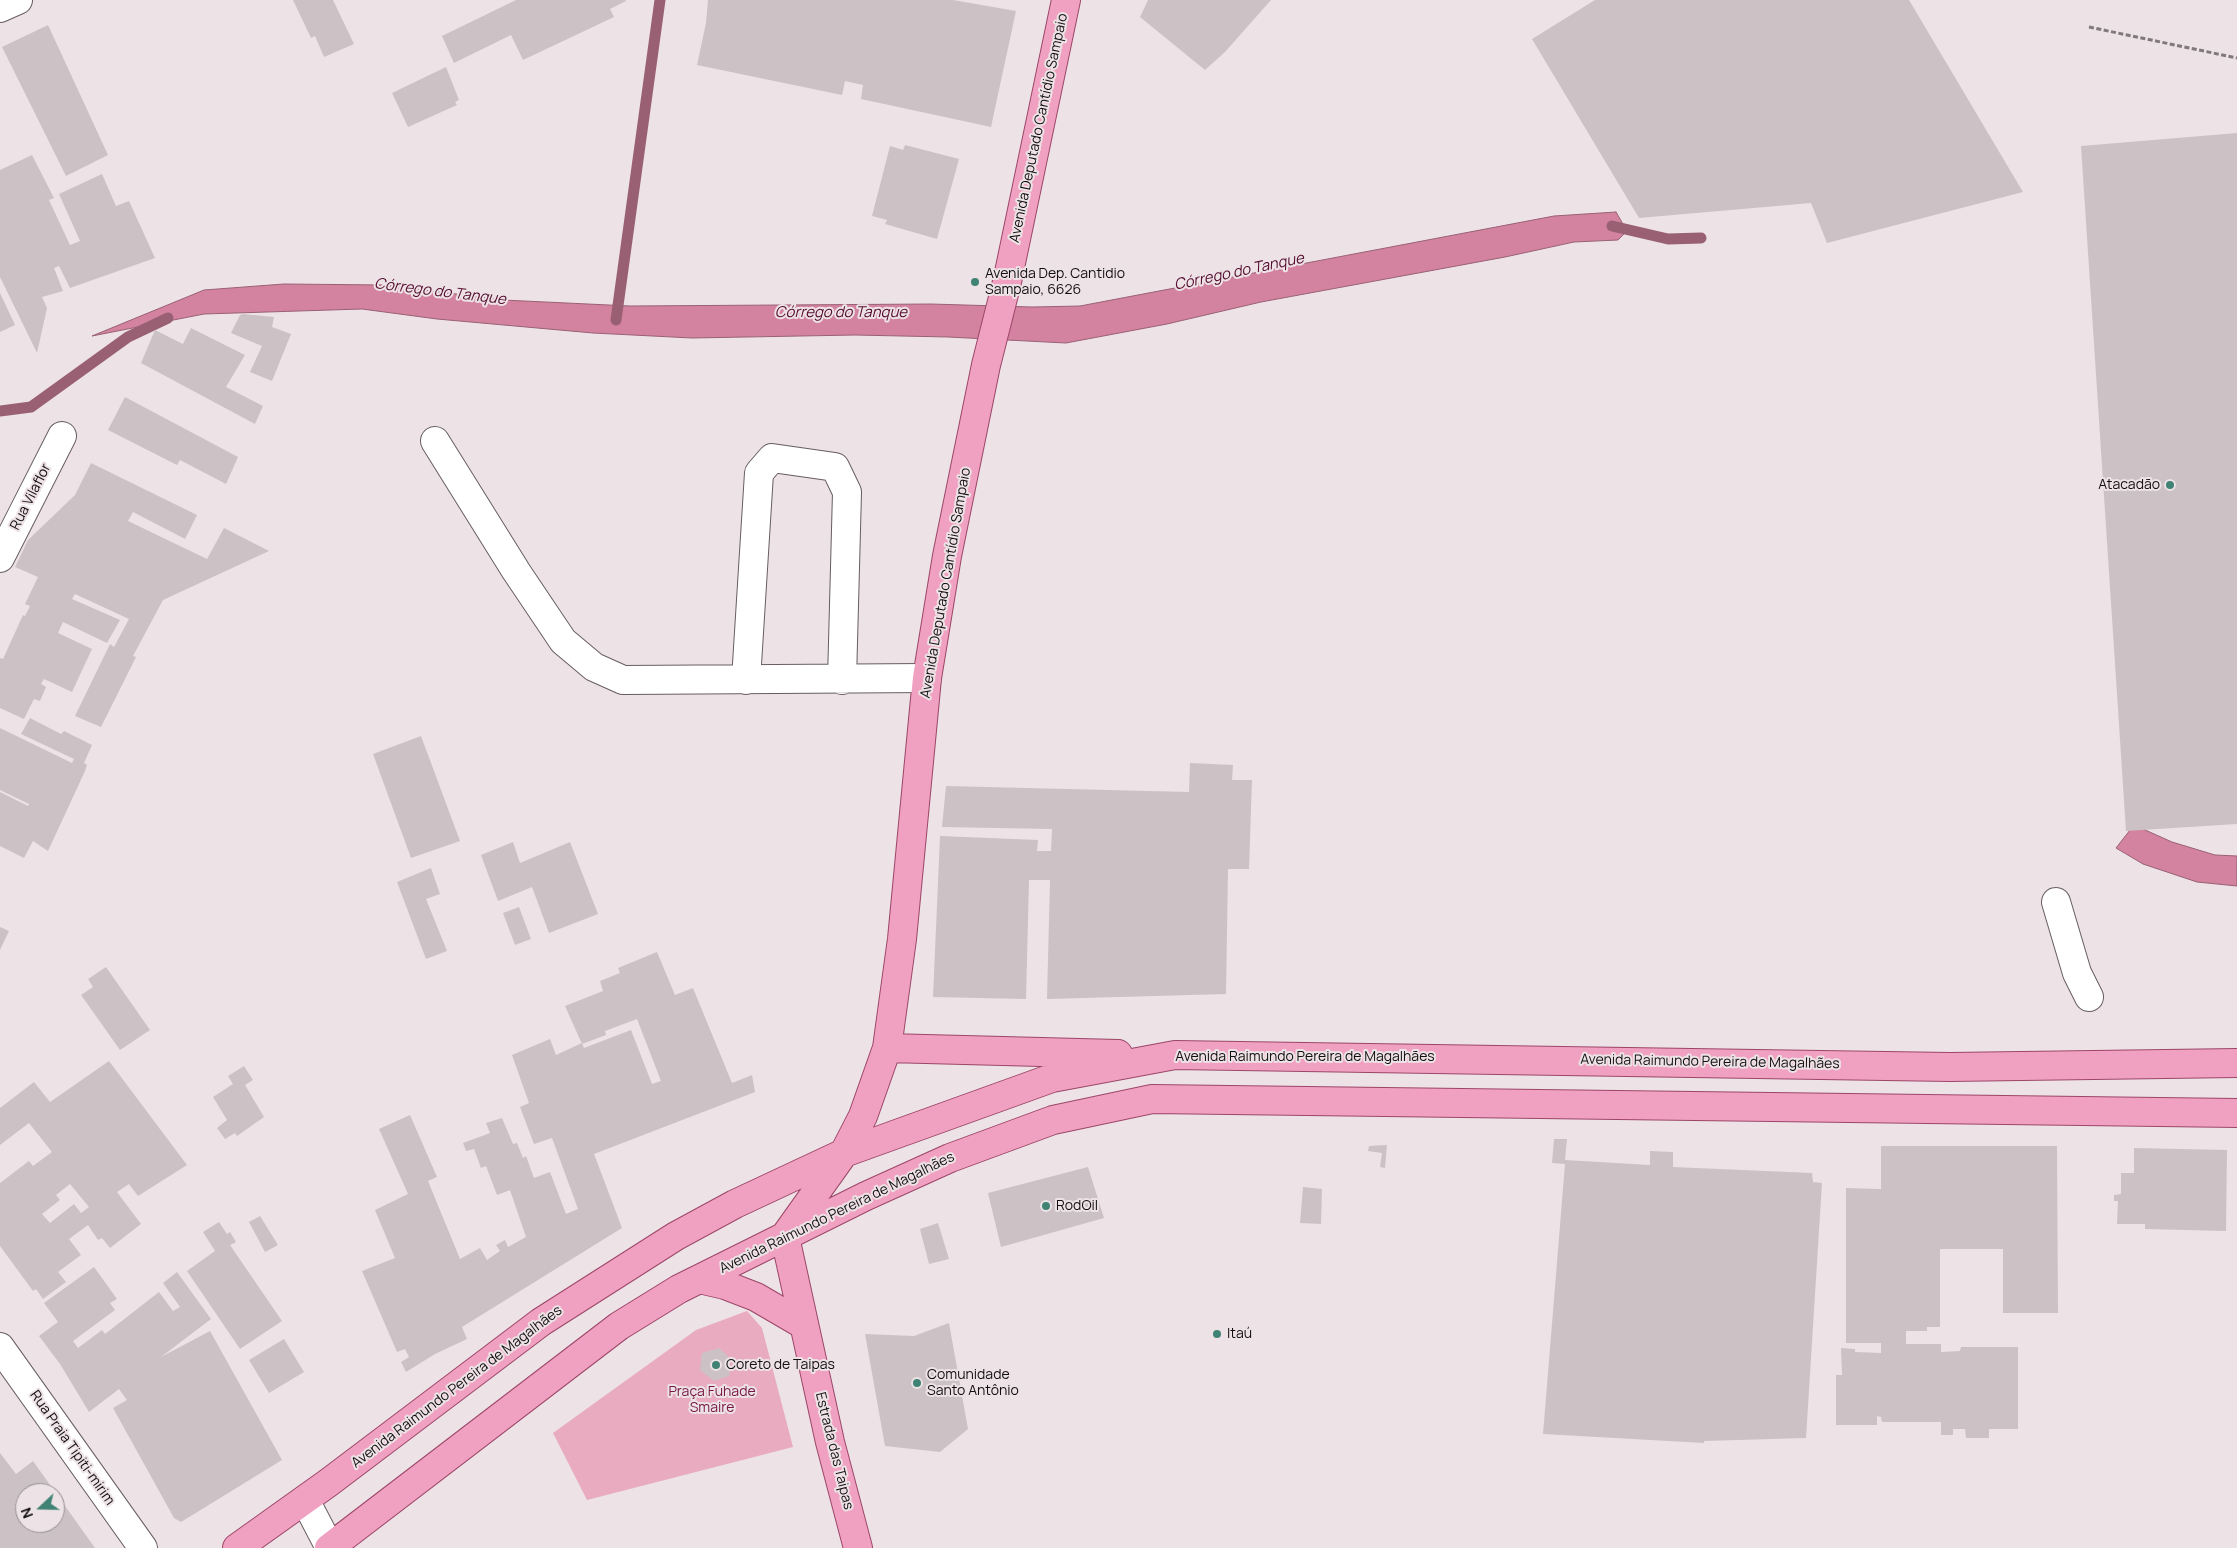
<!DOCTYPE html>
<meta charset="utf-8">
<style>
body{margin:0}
#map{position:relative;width:2237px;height:1548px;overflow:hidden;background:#ede2e5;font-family:Manrope,sans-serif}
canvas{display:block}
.north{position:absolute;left:15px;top:1483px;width:50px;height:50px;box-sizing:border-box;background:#ede2e5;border:1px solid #958e90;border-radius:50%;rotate:249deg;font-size:14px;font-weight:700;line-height:20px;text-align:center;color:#120f10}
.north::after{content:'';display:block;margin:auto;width:18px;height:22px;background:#408274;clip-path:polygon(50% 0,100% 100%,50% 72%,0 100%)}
</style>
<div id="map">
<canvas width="2237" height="1548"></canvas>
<div class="north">N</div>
</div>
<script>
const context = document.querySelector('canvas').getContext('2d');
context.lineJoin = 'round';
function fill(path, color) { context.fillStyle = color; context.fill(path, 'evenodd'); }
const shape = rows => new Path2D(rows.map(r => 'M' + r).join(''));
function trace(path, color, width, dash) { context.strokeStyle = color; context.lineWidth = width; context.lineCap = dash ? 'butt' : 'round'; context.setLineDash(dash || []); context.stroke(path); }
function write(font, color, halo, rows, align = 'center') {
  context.font = font + ' Manrope,sans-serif'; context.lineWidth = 4; context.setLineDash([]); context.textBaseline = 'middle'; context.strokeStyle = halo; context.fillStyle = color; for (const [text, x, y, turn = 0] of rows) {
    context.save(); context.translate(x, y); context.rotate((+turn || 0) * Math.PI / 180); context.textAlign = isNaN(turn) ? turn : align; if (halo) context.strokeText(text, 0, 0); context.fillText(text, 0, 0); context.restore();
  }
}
fill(shape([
 [747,1311,762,1328,793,1447,587,1500,553,1433,696,1330]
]), '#e8abbf');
const water = shape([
 [1616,212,1627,231,1618,240,1574,242,1505,257,1261,302,1167,324,1066,343,948,337,855,335,692,338,593,333,437,319,362,309,204,314,92,336,204,290,284,284,386,285,503,300,630,306,931,304,1032,307,1080,306,1554,216,1616,212],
 [2134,825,2172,842,2215,855,2237,856,2237,886,2197,882,2143,864,2116,848,2134,825]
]);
fill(water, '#d3839f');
trace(water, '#996074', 1);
trace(shape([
 [1612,226,1668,239,1701,238],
 [616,320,660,0],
 [0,411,31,407,128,337,168,318]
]), '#996074', 11);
fill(shape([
 [293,0,333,0,354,44,324,57,315,36,311,38],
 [516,0,625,0,626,1,610,9,614,17,523,60,511,35,454,63,442,36],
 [708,0,953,0,1016,11,991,127,861,99,863,85,845,81,842,95,697,65,706,23],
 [1148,0,1271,0,1225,52,1205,70,1140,17],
 [1595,0,1909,0,2023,192,1827,243,1811,203,1639,218,1532,39],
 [48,25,108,155,66,176,2,47],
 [446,67,459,100,455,102,457,105,408,127,392,93],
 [2237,133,2237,824,2126,831,2081,146],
 [905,145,959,159,937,239,885,224,887,220,872,216,890,146,903,150],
 [32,155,54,198,49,200,70,245,80,241,59,194,102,174,116,206,129,201,155,258,70,288,59,266,54,268,63,291,42,297,47,308,37,353,0,277,0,170],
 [0,293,15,325,0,332],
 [243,314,274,317,272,327,291,334,272,381,250,372,262,346,231,333,240,315],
 [191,328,245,355,226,387,263,406,255,424,141,363,155,330,183,344],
 [125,397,238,457,226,484,180,460,177,465,108,430],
 [91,463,197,515,185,539,133,512,128,521,207,559,224,528,269,551,163,600,133,656,136,657,101,727,75,716,110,644,114,647,129,619,75,594,72,599,120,620,107,643,63,622,58,633,92,649,72,692,44,679,41,684,46,687,40,701,34,699,24,719,0,708,0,658,3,659,23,615,25,616,30,606,25,604,38,577,15,567,28,540,75,495],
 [30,718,61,734,64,731,92,745,84,763,87,765,85,771,48,851,33,841,24,858,0,846,0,792,28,806,29,804,0,790,0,728,72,763,74,759,21,734],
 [421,736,460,841,411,858,373,754],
 [1190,763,1233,765,1232,780,1252,780,1249,869,1228,869,1226,994,1047,999,1050,880,1029,880,1026,999,933,997,940,836,1038,840,1037,851,1051,851,1052,829,942,827,946,786,1189,792],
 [513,842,520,863,570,842,598,914,549,933,532,887,498,901,481,855],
 [431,868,440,894,426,899,447,951,426,959,397,882],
 [519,907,531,939,515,945,503,913],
 [0,927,9,931,0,950],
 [657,952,675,995,693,988,732,1083,752,1075,755,1092,594,1154,622,1228,462,1327,467,1339,435,1354,406,1372,401,1362,409,1357,405,1349,397,1352,362,1271,395,1258,375,1210,408,1194,379,1129,410,1115,437,1177,428,1181,460,1259,480,1248,487,1260,500,1251,496,1245,505,1240,508,1247,526,1237,510,1190,497,1195,486,1166,481,1168,474,1149,466,1151,463,1143,490,1133,486,1123,502,1118,513,1144,517,1143,523,1158,526,1156,534,1178,550,1172,566,1214,578,1209,552,1138,534,1144,520,1107,529,1103,512,1055,550,1039,556,1055,582,1043,584,1048,631,1030,652,1084,661,1081,637,1019,605,1031,606,1035,582,1044,565,1006,603,991,600,981,620,973,618,968],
 [106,967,150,1030,120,1050,81,995,93,987,88,979],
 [109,1061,187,1165,138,1196,129,1184,117,1192,141,1224,110,1248,102,1238,98,1240,88,1225,69,1239,81,1255,58,1272,66,1282,43,1299,36,1289,33,1291,0,1246,0,1183,29,1161,33,1166,52,1152,29,1123,0,1145,0,1108,34,1082,50,1102],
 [70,1184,89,1207,81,1213,74,1204,50,1223,42,1214,60,1200,56,1195],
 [244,1066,253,1080,245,1085,264,1117,237,1136,235,1133,225,1139,217,1128,227,1120,213,1097,233,1084,228,1076],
 [1554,1139,1567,1139,1565,1160,1650,1165,1650,1151,1673,1152,1673,1167,1812,1173,1813,1182,1822,1183,1806,1438,1704,1441,1704,1443,1543,1434,1565,1164,1552,1163],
 [1387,1145,1385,1168,1380,1167,1382,1153,1368,1151,1369,1146],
 [1881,1146,2057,1146,2058,1313,2003,1313,2003,1249,1940,1249,1940,1327,1927,1327,1927,1331,1906,1331,1906,1344,1941,1344,1941,1352,1960,1351,1961,1347,2018,1347,2018,1429,1989,1429,1989,1438,1966,1438,1965,1429,1953,1429,1953,1435,1941,1435,1941,1422,1882,1422,1881,1417,1877,1416,1877,1425,1836,1425,1836,1375,1842,1375,1841,1348,1855,1349,1855,1352,1881,1353,1881,1343,1846,1343,1846,1188,1881,1189],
 [2134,1148,2227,1150,2226,1231,2145,1229,2145,1224,2117,1224,2118,1201,2114,1201,2114,1195,2121,1194,2121,1173,2134,1173],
 [1088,1167,1104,1218,1001,1247,988,1193],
 [1303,1187,1322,1189,1321,1224,1300,1223],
 [260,1216,278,1245,265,1252,249,1222],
 [219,1222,227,1234,230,1232,236,1242,230,1245,282,1321,240,1349,187,1271,215,1251,203,1232],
 [938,1223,949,1259,929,1264,920,1229],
 [94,1267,117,1299,110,1303,115,1310,73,1341,78,1348,102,1330,105,1334,159,1292,173,1311,180,1307,163,1283,177,1272,211,1319,161,1357,210,1331,282,1460,181,1522,174,1518,113,1408,127,1400,119,1389,89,1412,60,1364,39,1336,58,1322,44,1303],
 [949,1323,968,1429,940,1452,885,1446,865,1334,914,1336],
 [284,1339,304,1372,269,1393,249,1360],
 [719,1348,731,1359,729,1376,714,1381,700,1370,702,1353],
 [0,1453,16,1474,33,1461,95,1548,0,1548],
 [25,1493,55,1493,55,1523,25,1523]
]), '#ccc2c5');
const minor = shape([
 [0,8,18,0],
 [435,441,516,571,563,641,594,667,623,680,927,678],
 [0,558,62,436],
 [746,680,759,473,772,458,835,467,847,492,842,680],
 [2056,902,2077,973,2089,997],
 [0,1347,143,1548],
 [305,1500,330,1548]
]);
const major = shape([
 [887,1048,1118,1054],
 [787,1233,844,1153,863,1116,887,1048,902,939,927,678,947,556,986,365,1007,282,1066,0],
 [785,1237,830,1442,858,1548],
 [699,1279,725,1285,756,1297,804,1325],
 [237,1548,328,1483,541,1322,676,1236,735,1204,844,1153,1052,1078,1175,1055,1950,1067,2237,1063],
 [329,1548,619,1326,679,1289,866,1196,950,1158,1053,1120,1152,1099,2237,1113]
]);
trace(minor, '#675e61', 30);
trace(major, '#9c4668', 30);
trace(shape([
 [2089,27,2237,58]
]), '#80797b', 3, [5, 2.5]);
trace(minor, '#fff', 28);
trace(major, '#f0a1c1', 28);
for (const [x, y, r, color] of [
 [975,282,5,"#408274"],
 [2170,485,5,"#408274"],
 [1046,1206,5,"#408274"],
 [1217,1334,5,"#408274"],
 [716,1365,5,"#408274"],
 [917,1383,5,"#408274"]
]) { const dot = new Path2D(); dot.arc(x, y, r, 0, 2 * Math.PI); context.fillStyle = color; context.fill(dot); trace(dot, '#ede2e5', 2); }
write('14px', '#120f10', '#ede2e5', [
 ["Avenida Deputado Cantídio Sampaio",1039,128,-78],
 ["Rua Vilaflor",31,497,-63],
 ["Avenida Deputado Cantídio Sampaio",946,583,-80],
 ["Avenida Raimundo Pereira de Magalhães",1305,1057],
 ["Avenida Raimundo Pereira de Magalhães",1710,1062,1],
 ["Avenida Raimundo Pereira de Magalhães",837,1213,-26],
 ["Avenida Raimundo Pereira de Magalhães",457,1387,-37],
 ["Rua Praia Tipiti-mirim",72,1448,55],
 ["Estrada das Taipas",834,1451,76]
]);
write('14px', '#120f10', '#ede2e5', [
 ["Avenida Dep. Cantidio",985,274],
 ["Sampaio, 6626",985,290],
 ["Atacadão",2160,485,"right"],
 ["RodOil",1056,1206],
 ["Itaú",1227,1334],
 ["Coreto de Taipas",726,1365],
 ["Comunidade",927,1375],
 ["Santo Antônio",927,1391]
], 'left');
write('14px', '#761744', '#ede2e5', [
 ["Praça Fuhade",712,1392],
 ["Smaire",712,1408]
]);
write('italic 15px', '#540c2f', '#ede2e5', [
 ["Córrego do Tanque",1239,272,-12],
 ["Córrego do Tanque",440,292,7],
 ["Córrego do Tanque",841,313]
]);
</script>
